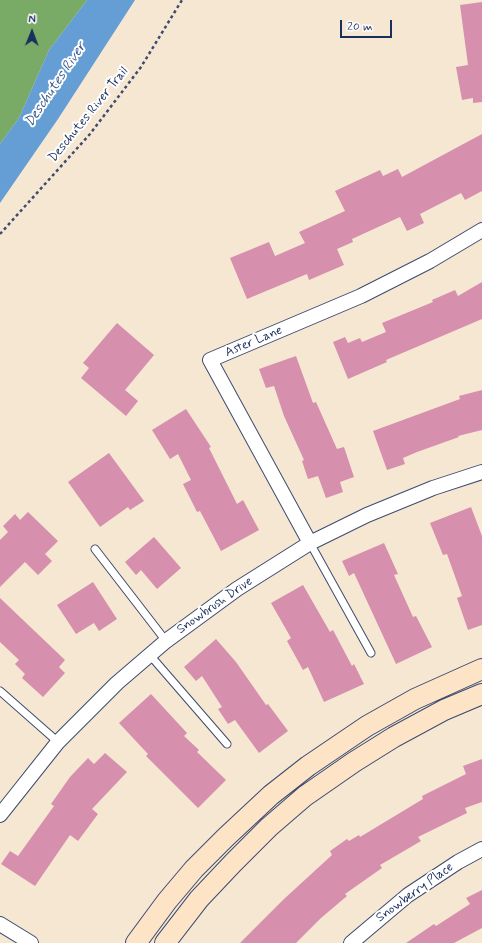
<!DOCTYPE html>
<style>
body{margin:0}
#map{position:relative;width:482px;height:943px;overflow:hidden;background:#f6e7d2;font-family:Mynerve,sans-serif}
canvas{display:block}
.north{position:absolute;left:12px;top:12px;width:40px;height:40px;-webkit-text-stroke:3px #fff;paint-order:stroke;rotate:1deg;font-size:11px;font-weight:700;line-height:16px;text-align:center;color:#1b2f5e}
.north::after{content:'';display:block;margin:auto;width:14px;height:18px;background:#1b2f5e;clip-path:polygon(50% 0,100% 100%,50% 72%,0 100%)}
.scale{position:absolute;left:340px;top:20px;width:52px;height:18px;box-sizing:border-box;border:2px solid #1b2f5e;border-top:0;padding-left:5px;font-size:12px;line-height:14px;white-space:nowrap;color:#1b2f5e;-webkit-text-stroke:3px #fff;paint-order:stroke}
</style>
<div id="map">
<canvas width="482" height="943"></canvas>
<div class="north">N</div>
<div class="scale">20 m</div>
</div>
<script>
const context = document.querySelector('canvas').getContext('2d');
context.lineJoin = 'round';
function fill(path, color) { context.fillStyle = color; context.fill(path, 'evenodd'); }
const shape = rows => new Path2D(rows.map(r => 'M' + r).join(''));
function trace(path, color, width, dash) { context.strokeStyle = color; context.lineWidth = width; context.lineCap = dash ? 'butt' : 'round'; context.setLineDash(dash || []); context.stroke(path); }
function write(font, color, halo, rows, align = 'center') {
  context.font = font + ' Mynerve,sans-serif'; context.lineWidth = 4; context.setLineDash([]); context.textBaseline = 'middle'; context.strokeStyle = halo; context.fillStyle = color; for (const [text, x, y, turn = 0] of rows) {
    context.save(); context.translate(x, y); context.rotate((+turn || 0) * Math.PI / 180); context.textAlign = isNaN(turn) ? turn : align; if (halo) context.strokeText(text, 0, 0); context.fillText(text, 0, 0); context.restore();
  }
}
fill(shape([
 [0,0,87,0,49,50,19,118,0,144]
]), '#79ab66');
fill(shape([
 [87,0,135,0,58,119,0,203,0,144,19,118,49,50]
]), '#649ed4');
fill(shape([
 [482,2,482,102,473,103,473,98,462,100,456,67,468,65,460,5],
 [482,134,482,191,465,200,461,193,420,214,424,223,407,231,400,217,352,239,353,242,337,249,344,265,309,280,307,274,247,299,230,258,269,242,275,256,305,243,299,232,345,211,335,191,380,170,383,176,398,169,402,177],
 [482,282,482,319,386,360,387,362,348,379,333,342,345,337,348,343,360,338,362,342,386,332,382,323,433,302,432,300,455,290,458,296],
 [117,323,154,355,125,390,138,401,126,416,81,378,89,368,83,363],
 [296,356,313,403,316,402,337,449,344,447,354,477,340,482,343,492,326,498,318,476,308,479,302,461,304,460,284,416,274,386,266,388,259,369],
 [482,390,482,430,458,436,459,437,417,452,403,458,405,464,387,470,373,431,460,399,459,396],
 [186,409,211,447,209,448,237,504,243,500,259,530,221,551,200,511,197,512,183,484,191,480,178,454,170,459,152,430],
 [109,453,144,501,130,510,128,507,100,527,68,482],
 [471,507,482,536,482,625,468,630,457,598,462,596,447,554,443,555,430,523],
 [28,512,58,541,45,554,52,561,38,575,25,562,0,587,0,540,8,532,3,526,15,514,20,520],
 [154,537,181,568,157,589,141,570,136,575,125,562],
 [384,543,398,574,394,575,413,617,416,616,432,647,396,664,354,573,349,576,342,561],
 [93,582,117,619,99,631,94,623,76,634,57,605],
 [303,585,330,632,333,630,352,666,354,664,364,684,324,702,308,667,303,670,287,641,291,638,271,603],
 [0,598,65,660,59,667,65,673,43,697,22,678,25,674,15,664,19,660,0,642],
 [216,639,236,662,266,705,268,704,288,731,259,753,235,720,228,724,218,709,222,707,202,676,196,681,184,667],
 [151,694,187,733,184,736,199,750,197,752,226,780,198,808,146,756,148,754,119,723],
 [105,753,127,772,92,809,98,814,78,841,70,835,35,886,1,864,10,851,18,856,54,806,51,804,70,777,88,758,94,764],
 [482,759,482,802,465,808,467,813,418,837,421,841,380,865,382,868,345,894,347,896,321,918,296,943,240,943,284,899,332,855,330,851,347,839,349,841,359,835,360,837,423,799,422,796,466,774,463,766],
 [482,890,482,928,454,943,406,943,434,924,436,926,470,904,466,898]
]), '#d68fad');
const service = shape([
 [310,543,371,653],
 [95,549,166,641],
 [149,654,227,744],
 [0,691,58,742]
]);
const minor = shape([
 [310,543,210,360,361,296,430,261,482,230],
 [0,815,58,742,117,683,166,641,237,589,310,543,367,515,433,488,482,472],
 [0,924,31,943],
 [351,943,408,895,458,862,482,849]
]);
const secondary = shape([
 [136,943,167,901,194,869,226,837,271,795,308,766,367,726,415,699,482,669],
 [165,943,199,899,233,863,269,827,305,796,354,762,394,737,444,710,482,694]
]);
trace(service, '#3c4b6f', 9);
trace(minor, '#3c4b6f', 16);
trace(secondary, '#3c4b6f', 22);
trace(shape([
 [0,234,90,134,141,67,182,0]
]), '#3c4b6f', 2.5, [3, 3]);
trace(service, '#fff', 7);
trace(minor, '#fff', 14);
trace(secondary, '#fee4c6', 20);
write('13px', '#1b2f5e', '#fff', [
 ["Deschutes River Trail",89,115,-51],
 ["Aster Lane",254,342,-23],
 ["Snowbrush Drive",215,606,-35],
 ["Snowberry Place",415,893,-36]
]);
write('italic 14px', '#385b8d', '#fff', [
 ["Deschutes River",56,85,-56]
]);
</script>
